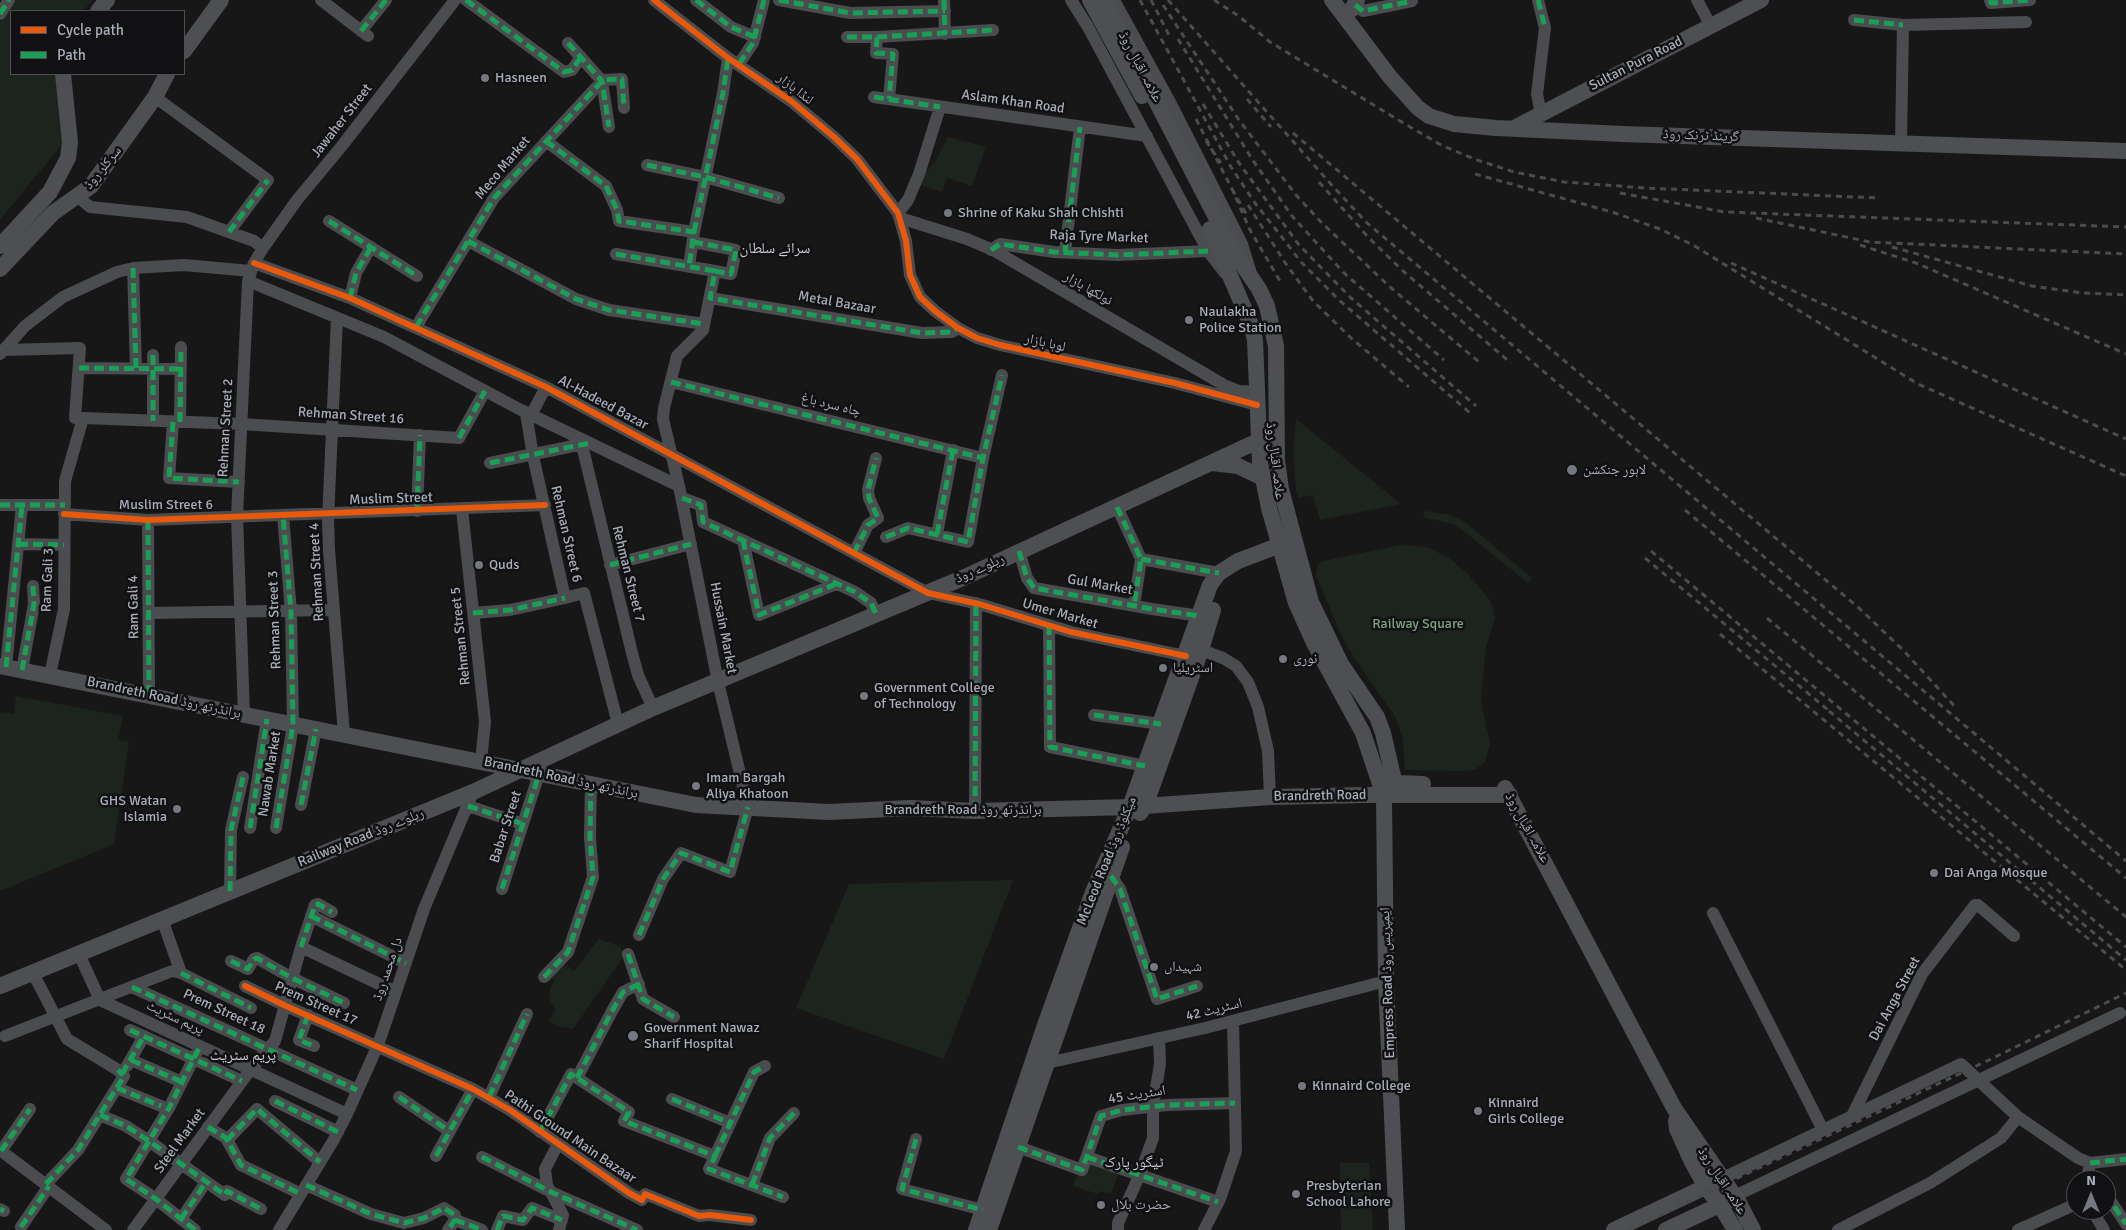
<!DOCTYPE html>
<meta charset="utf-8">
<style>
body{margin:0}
#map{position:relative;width:2126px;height:1230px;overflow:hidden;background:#171717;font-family:Signika,sans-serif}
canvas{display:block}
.legend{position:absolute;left:10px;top:10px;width:175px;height:65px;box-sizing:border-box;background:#111113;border:1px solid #4d4f55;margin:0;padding:6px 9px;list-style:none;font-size:15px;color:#a8adb8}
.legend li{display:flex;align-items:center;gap:10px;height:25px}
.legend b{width:25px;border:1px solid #4d4f55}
.north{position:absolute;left:2066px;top:1170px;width:50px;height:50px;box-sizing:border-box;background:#111113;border:1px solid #4d4f55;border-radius:50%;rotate:0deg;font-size:14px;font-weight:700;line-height:20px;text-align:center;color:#a8adb8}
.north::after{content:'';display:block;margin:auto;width:18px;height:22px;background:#757880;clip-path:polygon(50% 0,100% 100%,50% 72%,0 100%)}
</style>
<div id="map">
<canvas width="2126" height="1230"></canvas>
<ul class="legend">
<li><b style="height:6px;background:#e8590c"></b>Cycle path</li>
<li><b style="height:6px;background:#1a9f57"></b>Path</li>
</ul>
<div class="north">N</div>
</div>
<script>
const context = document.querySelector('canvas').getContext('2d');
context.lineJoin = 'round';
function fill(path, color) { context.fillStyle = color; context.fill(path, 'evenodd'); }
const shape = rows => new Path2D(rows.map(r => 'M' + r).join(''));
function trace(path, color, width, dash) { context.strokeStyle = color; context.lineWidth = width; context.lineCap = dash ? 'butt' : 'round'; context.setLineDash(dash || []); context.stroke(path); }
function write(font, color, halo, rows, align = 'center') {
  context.font = font + ' Signika,"Noto Naskh Arabic",sans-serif'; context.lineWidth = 5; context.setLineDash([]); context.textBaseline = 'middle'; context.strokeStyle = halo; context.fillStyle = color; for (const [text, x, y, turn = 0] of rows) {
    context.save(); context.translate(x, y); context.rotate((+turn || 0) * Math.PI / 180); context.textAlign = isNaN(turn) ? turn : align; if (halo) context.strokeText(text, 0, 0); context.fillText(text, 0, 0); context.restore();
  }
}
fill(shape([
 [15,0,92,0,84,11,11,11,11,74,57,74,63,143,0,220,0,23],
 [948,137,986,147,972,186,947,178,942,192,920,185,923,174,935,162],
 [1296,419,1374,482,1401,504,1320,520,1313,495,1298,498,1296,491,1293,450],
 [1426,511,1450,515,1465,522,1532,578,1528,583,1456,525,1423,517,1424,512],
 [1401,545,1427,547,1449,558,1468,574,1490,600,1493,609,1495,618,1486,647,1482,689,1481,700,1490,744,1485,762,1476,769,1464,771,1405,770,1403,740,1396,718,1353,656,1341,635,1316,575,1318,564,1323,561],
 [16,696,123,716,118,740,129,742,114,844,0,891,0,712,14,714],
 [1013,880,944,1059,796,1008,849,884],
 [599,939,621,947,624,956,573,1029,557,1026,549,1020,556,1010,549,1000,550,989,554,981,548,973,560,961,574,971],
 [1087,1157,1120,1168,1111,1194,1099,1191,1098,1194,1073,1186,1079,1169],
 [1340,1163,1369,1163,1373,1230,1341,1230]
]), '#1d241e');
trace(shape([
 [321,0,368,36],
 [466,0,564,72,572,70,581,57],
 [654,0,728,58,791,101,834,137,857,159,898,213,906,241,910,275,920,297,935,311,958,328,977,338,1000,345,1175,383,1257,405],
 [696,0,731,27,755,37],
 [779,0,850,13,945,11],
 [944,0,945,34],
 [1071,0,1088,27,1208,251,1225,273],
 [1114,0,1171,104,1242,244,1250,270],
 [1538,0,1545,28,1537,94,1541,114],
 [1697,0,1711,26],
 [1990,0,1991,3,2030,0],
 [1355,5,1363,11,1412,1],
 [0,14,9,0],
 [1854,20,1903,25,2026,22],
 [361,31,386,0],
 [847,37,877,37,993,30],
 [877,37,876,53,893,54,889,99],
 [568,43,602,81,609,127],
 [739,64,753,43,764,0],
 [155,97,268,180,229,232],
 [874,97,1147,136],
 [546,141,606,186,617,210,619,221,694,232,689,266],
 [1901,143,1903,25],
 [647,165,705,177,779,198],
 [77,196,90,207,187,217,254,241,263,248],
 [898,213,908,200,919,174,940,107],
 [900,218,967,239,995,251,1224,385,1239,391,1258,392],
 [329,221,417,276],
 [694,232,723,93,728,58],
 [468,241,576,299,609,310,704,324],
 [991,250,1000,244,1054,252,1118,255,1208,251],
 [1065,252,1080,127],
 [616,254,715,271],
 [254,263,350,298,546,387,928,593,979,604,1071,632,1186,656],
 [133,268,136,368],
 [248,281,384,337,521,410,679,486],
 [350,298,356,273,371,247],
 [710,298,922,333,952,332,958,328],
 [337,318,328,519,329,550,344,734],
 [416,327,494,198,603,80,622,79,624,108],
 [4,350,80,348,75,418,83,418,65,481,64,609,50,675],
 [0,354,25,326,63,297,117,272,133,268,184,265,251,271],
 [153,355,153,421],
 [79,368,181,369],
 [671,382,983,458],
 [526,413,533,456,565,598,584,593,618,724],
 [531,415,546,387],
 [83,418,241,424,459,438,485,391],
 [173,422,169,478,239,482],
 [180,422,181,347],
 [582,445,632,653,638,675,653,708],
 [490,463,588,443],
 [682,498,701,505,703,522,855,592,871,603,876,614],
 [0,505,65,505],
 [1117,507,1141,559,1134,606],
 [462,509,485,722,481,761],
 [417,511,420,435],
 [64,514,148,520,545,505],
 [148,520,149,694],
 [937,534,953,450],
 [886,537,908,528,968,542,983,458,1002,375],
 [743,540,759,615,836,584],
 [18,544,64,545],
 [1019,551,1027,578,1034,588,1152,609,1200,616],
 [854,553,868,525,878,518,869,498,868,490,876,458],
 [1141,559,1219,573],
 [610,565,691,544],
 [149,613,334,610],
 [473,613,510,610,565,598],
 [1049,625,1050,747,1145,766],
 [1201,650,1223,658,1236,666,1248,682,1258,707,1268,751,1270,797],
 [6,667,22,505],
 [22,670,34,604,33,586],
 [244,715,237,516,248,281,254,263,263,248,297,200,341,147,455,0],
 [1094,715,1161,724],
 [301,805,316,729],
 [468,806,523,824],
 [975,811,976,603],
 [250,828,267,719],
 [276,828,293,725,291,612,283,515],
 [1111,876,1120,889,1157,999,1197,986],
 [502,889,539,774],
 [230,891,231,830,243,777],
 [1713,913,1823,1130],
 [311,916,406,963],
 [162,919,181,973],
 [639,935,663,879,681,853,730,872,748,807,718,682,679,486,663,419,664,408,677,356,703,330,715,271,731,274,736,250,693,242],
 [301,947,315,905,318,904,332,912],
 [79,954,100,1000,347,1114],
 [628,954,643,999,674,1017],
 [231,961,248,969,254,959,257,958,292,978,344,1003],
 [33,973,67,1039,118,1070,124,1076,78,1150,46,1184],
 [544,977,568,952,593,877,590,837,591,785],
 [245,986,286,1006,473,1089,510,1110,629,1193,642,1200,645,1194,699,1216,710,1215,751,1220],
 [132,987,357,1090],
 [308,1015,299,1040,314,1046],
 [130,1030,242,1081],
 [5,1036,172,971,181,973,251,1008],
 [131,1060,182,1082],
 [1047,1063,1205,1028,1386,981],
 [127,1066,144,1036],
 [577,1078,612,1011,623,992,639,984],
 [117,1088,161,1106],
 [399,1097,449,1131],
 [489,1097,527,1014],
 [672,1099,730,1123],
 [275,1101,338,1132],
 [100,1115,126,1126,149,1141,225,1195,227,1191,261,1209],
 [1852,1116,1922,974,1975,905,1978,905,2014,936],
 [208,1127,226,1138,241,1165,301,1194],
 [540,1132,571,1074,629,1112,624,1121,715,1156,709,1169,783,1197],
 [916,1139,902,1189,983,1210],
 [227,1140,257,1109,320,1162],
 [558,1144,545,1169,547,1185,563,1215,559,1230],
 [1018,1147,1082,1170,1101,1116,1122,1110,1167,1105,1235,1103],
 [0,1150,106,1230],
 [1,1151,30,1109],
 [436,1156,473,1089],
 [715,1156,754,1072,765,1066],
 [482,1157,551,1192,637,1230],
 [1087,1157,1218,1202],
 [2090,1163,2126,1159],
 [1721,1179,1961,1064,2018,1117,2078,1158,2090,1163,2087,1180],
 [306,1185,371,1214,404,1223,424,1218,444,1208,455,1215,455,1220,448,1230],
 [752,1185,770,1138,794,1113],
 [2106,1194,2126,1224],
 [1735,1197,1739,1194,2120,1013],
 [0,1209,4,1211],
 [2092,1210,2104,1230],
 [181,1219,206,1182],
 [455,1220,482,1230],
 [21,1227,49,1186],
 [133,1230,251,1069,275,1041,301,947,396,992],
 [195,1230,156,1199,126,1179,169,1108,200,1046],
 [279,1230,333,1141,347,1114,378,1045,424,909,473,792],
 [497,1230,503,1216,523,1220,532,1208,562,1220],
 [1118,1230,1118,1223,1140,1174,1153,1138,1153,1106,1160,1064,1159,1038],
 [1204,1230,1220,1199,1236,1151,1233,1021],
 [1838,1230,1930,1183,2001,1138,2018,1117],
 [2018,1230,2076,1204]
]), '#4b4c50', 12);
trace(shape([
 [1090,0,1142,96],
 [1104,0,1234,252,1259,289,1267,306,1276,346,1277,460,1281,489,1311,602,1341,664,1377,717,1383,733,1394,780,1399,783,1423,784],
 [1332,0,1390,77,1418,108,1429,116,1454,124,1496,128,1623,134,2126,151],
 [98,11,107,0],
 [1344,14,1352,9,1357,0],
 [184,51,221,0],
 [1514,128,1761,0],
 [1210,229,1252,327,1255,340,1260,463,1269,508,1296,603,1314,643,1363,733,1384,796,1386,981,1397,1230],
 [0,246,50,192,68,158,70,142,63,74],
 [0,269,53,213,91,186,155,97,167,74],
 [1212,463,1238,466,1263,478],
 [0,666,696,805,829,812,910,808,975,811,1130,807,1270,797,1366,795,1510,795],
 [1505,788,1674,1108,1738,1201,1753,1230],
 [1140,813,1145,806,1201,650,1213,610],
 [0,986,473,792,653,708,965,577,1258,441],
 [1676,1121,1677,1129,1691,1160,1706,1187,1720,1205,1735,1230],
 [976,1230,1045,1025,1093,892,1130,807,1210,585,1219,573,1238,561,1288,542],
 [989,1230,1122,847],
 [1614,1230,1716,1182],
 [1666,1230,1728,1201]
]), '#4d4f52', 16);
trace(shape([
 [1140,0,1231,167,1255,203,1281,236,1301,262,1339,300,1470,413],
 [1151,0,1171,39],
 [1168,0,1328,181,1367,223,2126,861],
 [1214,0,1240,17,1270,42,1400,121,1441,145,1474,159,1514,172,1564,182,1645,188,1879,198],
 [1163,5,1239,120,1296,195,1322,223,1390,287,1479,362],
 [1178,39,1252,159,1292,216,1344,273,1444,360],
 [1247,99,1271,127],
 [1203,104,1239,163,1299,245,1351,298,1476,406],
 [1196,119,1232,189,1250,230,1280,281],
 [1293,133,1859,608,1904,651,1957,709],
 [1206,141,1221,163],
 [1475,174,1612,212,1660,229,1693,245,1918,384,2126,476],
 [1319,182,1368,237,1403,271,1511,363],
 [1232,189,1247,215],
 [1620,193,1725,212,2126,227],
 [1248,205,1286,264,1313,301,1351,338,1409,387],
 [1756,218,1870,242,2126,254],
 [1860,245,1916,263,2126,354],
 [1892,247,2032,286,2082,293,2126,295],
 [1731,263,2126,439],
 [1685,510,2126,878],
 [1651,551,2126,947],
 [1645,558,1833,714],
 [1767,618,2126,917],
 [1720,634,2126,970],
 [1829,711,2126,960],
 [1627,1230,1991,1059,2126,993]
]), '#4b4c4f', 3, [6, 5]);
trace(shape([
 [466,0,564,72,572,70,581,57],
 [696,0,731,27,755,37],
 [779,0,850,13,945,11],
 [944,0,945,34],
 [1538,0,1545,28],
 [1990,0,1991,3,2030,0],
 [1355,5,1363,11,1412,1],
 [0,14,9,0],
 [1854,20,1903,25],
 [361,31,386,0],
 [847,37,877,37,993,30],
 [877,37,876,53,893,54,889,99],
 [568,43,602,81,609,127],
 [739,64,753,43,764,0],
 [874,97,940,107],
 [546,141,606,186,617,210,619,221,694,232,689,266],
 [647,165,705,177,779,198],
 [329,221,417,276],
 [229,232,268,180],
 [694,232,723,93,728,58],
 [468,241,576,299,609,310,704,324],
 [693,242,736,250,731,274,715,271,710,298,922,333,952,332,958,328],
 [991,250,1000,244,1054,252,1118,255,1208,251],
 [1065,252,1080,127],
 [616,254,715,271],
 [133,268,136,368],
 [350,298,356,273,371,247],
 [416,327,494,198,603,80,622,79,624,108],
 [153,355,153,421],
 [79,368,181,369],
 [671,382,983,458],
 [173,422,169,478,239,482],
 [180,422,181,347],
 [459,438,485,391],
 [490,463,590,443],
 [682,498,701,505,703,522,855,592,871,603,876,614],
 [0,505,65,505],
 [1117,507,1141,559,1134,606],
 [417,511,420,435],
 [148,520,149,694],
 [937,534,953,450],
 [886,537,908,528,968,542,983,458,1002,375],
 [743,540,759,615,836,584],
 [18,544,64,545],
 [1019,551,1027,578,1034,588,1152,609,1200,616],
 [854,553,868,525,878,518,869,498,868,490,876,458],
 [1141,559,1219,573],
 [610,565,691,544],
 [473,613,510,610,565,598],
 [1049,625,1050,747,1145,766],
 [6,667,22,505],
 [22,670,34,604,33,586],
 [1094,715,1161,724],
 [301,805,316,729],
 [468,806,523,824],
 [975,811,976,603],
 [250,828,267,719],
 [276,828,293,725,291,612,283,515],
 [1111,876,1120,889,1157,999,1197,986],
 [502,889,539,774],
 [230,891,231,830,243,777],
 [311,916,406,963],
 [639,935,663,879,681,853,730,872,748,807],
 [301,947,315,905,318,904,332,912],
 [628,954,643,999,674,1017],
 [231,961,248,969,254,959,257,958,292,978,344,1003],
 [181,973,251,1008],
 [544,977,568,952,593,877,590,837,591,785],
 [132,987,357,1090],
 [308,1015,299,1040,314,1046],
 [130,1030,242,1081],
 [131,1060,182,1082],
 [122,1074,144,1036],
 [577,1078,612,1011,623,992,639,984],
 [117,1088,161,1106],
 [399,1097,449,1131],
 [489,1097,527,1014],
 [672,1099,730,1123],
 [275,1101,338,1132],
 [100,1115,126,1126,149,1141,225,1195,227,1191,261,1209],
 [208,1127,226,1138,241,1165,301,1194],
 [540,1132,571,1074,629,1112,624,1121,715,1156,709,1169,783,1197],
 [916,1139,902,1189,983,1210],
 [227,1140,257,1109,320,1162],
 [1018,1147,1082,1170,1101,1116,1122,1110,1167,1105,1235,1103],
 [1,1151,30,1109],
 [436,1156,473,1089],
 [715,1156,754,1072,765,1066],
 [482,1157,551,1192,637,1230],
 [1087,1157,1218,1202],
 [2090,1163,2126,1159],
 [46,1184,78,1150,124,1076,118,1070],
 [306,1185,371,1214,404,1223,424,1218,444,1208,455,1215,455,1220,448,1230],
 [752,1185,770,1138,794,1113],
 [2106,1194,2126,1224],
 [0,1209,4,1211],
 [181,1219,206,1182],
 [455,1220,482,1230],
 [21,1227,49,1186],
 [195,1230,156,1199,126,1179,169,1108,200,1046],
 [497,1230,503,1216,523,1220,532,1208,562,1220]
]), '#1a9f57', 5, [10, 5]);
trace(shape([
 [654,0,728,58,791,101,834,137,857,159,898,213,906,241,910,275,920,297,935,311,958,328,977,338,1000,345,1175,383,1257,405],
 [254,263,350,298,546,387,928,593,979,604,1071,632,1186,656],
 [64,514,148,520,545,505],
 [245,986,286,1006,473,1089,510,1110,629,1193,642,1200,645,1194,699,1216,710,1215,751,1220]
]), '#e8590c', 6);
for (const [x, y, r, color] of [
 [485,78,5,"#757880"],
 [948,213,5,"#757880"],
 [1189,320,5,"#757880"],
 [1572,470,6,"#757880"],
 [479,565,5,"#757880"],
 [1283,659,5,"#757880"],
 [1163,668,5,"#757880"],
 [864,696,5,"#757880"],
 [696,786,5,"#757880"],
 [177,809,5,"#757880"],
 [1934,873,5,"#757880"],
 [1154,967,5,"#757880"],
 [633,1036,6,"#757880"],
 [1302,1086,5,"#757880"],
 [1478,1111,5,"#757880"],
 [1296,1194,5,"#757880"],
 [1101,1205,5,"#757880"]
]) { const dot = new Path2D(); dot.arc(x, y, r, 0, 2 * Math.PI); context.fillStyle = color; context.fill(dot); trace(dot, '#111113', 2); }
write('14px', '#a8adb8', '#111113', [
 ["Sultan Pura Road",1636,64,-27],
 ["علامہ اقبال روڈ",1140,67,62],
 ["لنڈا بازار",795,89,38],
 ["Aslam Khan Road",1013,102,8],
 ["Jawaher Street",342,121,-52],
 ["گرینڈ ٹرنک روڈ",1701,136,2],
 ["سرکلر روڈ",103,168,-51],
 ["Meco Market",503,168,-50],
 ["Raja Tyre Market",1099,237,2],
 ["نولکھا بازار",1088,289,30],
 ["Metal Bazaar",837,303,10],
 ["لوہا بازار",1045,343,13],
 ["Al-Hadeed Bazar",603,403,28],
 ["چاہ سرد باغ",831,405,14],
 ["Rehman Street 16",351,416,4],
 ["Rehman Street 2",226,428,-87],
 ["علامہ اقبال روڈ",1275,461,83],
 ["Muslim Street",391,499,-2],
 ["Muslim Street 6",166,505],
 ["Rehman Street 6",566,534,77],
 ["ریلوے روڈ",980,569,-24],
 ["Rehman Street 4",317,572,-93],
 ["Rehman Street 7",628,574,76],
 ["Ram Gali 3",48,580,-88],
 ["Gul Market",1100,585,10],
 ["Ram Gali 4",134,607,-91],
 ["Umer Market",1060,614,16],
 ["Rehman Street 3",275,620,-92],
 ["Hussain Market",723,628,79],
 ["Rehman Street 5",461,636,-96],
 ["Brandreth Road برانڈرتھ روڈ",164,698,12],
 ["Nawab Market",270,774,-81],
 ["Brandreth Road برانڈرتھ روڈ",561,778,12],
 ["Brandreth Road",1320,796,-1],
 ["Brandreth Road برانڈرتھ روڈ",963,810],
 ["Babar Street",506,827,-72],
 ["علامہ اقبال روڈ",1527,828,61],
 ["Railway Road ریلوے روڈ",361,838,-22],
 ["McLeod Road میکلوڈ روڈ",1107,861,-68],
 ["دل محمد روڈ",388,969,-71],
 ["Empress Road ایمپریس روڈ",1388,983,-92],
 ["Dai Anga Street",1895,999,-62],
 ["Prem Street 17",316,1004,24],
 ["اسٹریٹ 42",1214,1010,-14],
 ["Prem Street 18",224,1012,25],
 ["پریم سٹریٹ",175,1018,25],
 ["اسٹریٹ 45",1137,1095,-9],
 ["Pathi Ground Main Bazaar",570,1137,34],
 ["Steel Market",180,1141,-54],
 ["علامہ اقبال روڈ",1722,1181,57]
]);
write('14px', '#a8adb8', '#111113', [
 ["Hasneen",495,78],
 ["Shrine of Kaku Shah Chishti",958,213],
 ["Naulakha",1199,312],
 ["Police Station",1199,328],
 ["لاہور جنکشن",1583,470],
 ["Quds",489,565],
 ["نوری",1293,659],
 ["اسٹریلیا",1173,668],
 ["Government College",874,688],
 ["of Technology",874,704],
 ["Imam Bargah",706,778],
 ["Aliya Khatoon",706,794],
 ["GHS Watan",167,801,"right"],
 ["Islamia",167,817,"right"],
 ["Dai Anga Mosque",1944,873],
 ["شہیداں",1164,967],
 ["Government Nawaz",644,1028],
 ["Sharif Hospital",644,1044],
 ["Kinnaird College",1312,1086],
 ["Kinnaird",1488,1103],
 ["Girls College",1488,1119],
 ["Presbyterian",1306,1186],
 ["School Lahore",1306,1202],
 ["حضرت بلال",1111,1205]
], 'left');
write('14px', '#7fa381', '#111113', [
 ["Railway Square",1418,624]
]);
write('15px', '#c9ccd4', '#111113', [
 ["سرائے سلطان",775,249],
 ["پریم سٹریٹ",243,1056],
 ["ٹیگور پارک",1134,1163]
]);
</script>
